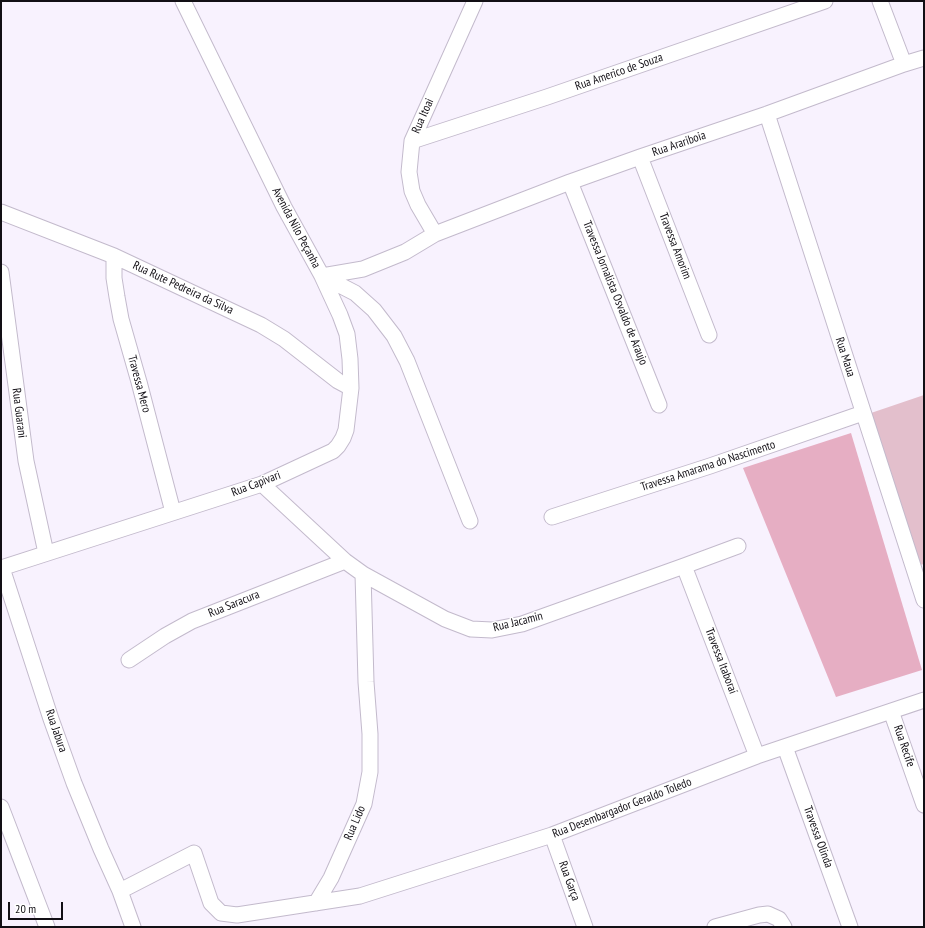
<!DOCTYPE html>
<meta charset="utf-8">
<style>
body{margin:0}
#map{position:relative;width:925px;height:928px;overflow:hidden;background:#f8f2fe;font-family:"PT Sans Narrow",sans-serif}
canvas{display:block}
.frame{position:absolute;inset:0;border:2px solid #120f15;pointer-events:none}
.scale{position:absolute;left:8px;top:902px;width:55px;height:18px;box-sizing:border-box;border:2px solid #120f15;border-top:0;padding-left:5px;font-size:12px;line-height:14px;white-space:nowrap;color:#120f15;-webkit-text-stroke:3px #fff;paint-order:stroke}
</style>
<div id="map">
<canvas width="925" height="928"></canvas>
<div class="frame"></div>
<div class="scale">20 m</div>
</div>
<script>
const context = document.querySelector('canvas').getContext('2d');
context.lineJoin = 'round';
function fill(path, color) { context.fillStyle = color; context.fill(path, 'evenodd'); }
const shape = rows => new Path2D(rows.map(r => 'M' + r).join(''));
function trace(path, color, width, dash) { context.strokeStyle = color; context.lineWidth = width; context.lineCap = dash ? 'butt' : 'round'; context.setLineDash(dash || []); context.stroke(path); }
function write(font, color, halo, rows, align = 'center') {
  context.font = font + ' "PT Sans Narrow",sans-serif'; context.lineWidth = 3; context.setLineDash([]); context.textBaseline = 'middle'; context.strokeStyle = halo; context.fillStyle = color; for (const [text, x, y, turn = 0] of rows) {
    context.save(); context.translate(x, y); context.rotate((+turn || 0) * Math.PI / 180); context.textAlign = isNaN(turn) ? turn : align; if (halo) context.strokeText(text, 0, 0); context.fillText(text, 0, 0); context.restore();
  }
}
fill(shape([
 [924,395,924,564,920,565,871,413]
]), '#e3bfcc');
fill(shape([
 [851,433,922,670,836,697,743,468]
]), '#e6aec3');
const minor = shape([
 [880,1,904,64],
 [767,114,924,600],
 [412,141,547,97,825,1],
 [640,157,709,335],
 [570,182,659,405],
 [1,212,114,256,261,325,284,339,338,381,351,388],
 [435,234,418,205,412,191,409,172,412,141,475,1],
 [114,256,114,278,117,297,121,319,139,382,173,512],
 [1,272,26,461,46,553],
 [322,276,363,269,405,252,435,234,570,182,640,157,767,114,904,64,924,58],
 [322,276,355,293,374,310,394,336,407,361,470,521],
 [262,484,345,561,363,574,445,619,471,629,492,630,522,624,684,566,738,546],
 [552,517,710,466,863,413],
 [684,566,757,756],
 [1,568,262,484,333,451,338,446,343,438,346,430,351,388,350,359,347,334,340,315,322,276,284,207,183,1],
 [2,568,51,719,74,783,101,849,120,891,133,927],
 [129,660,165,636,192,621,345,561],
 [891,711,924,805],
 [785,747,850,927],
 [1,807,47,927],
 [552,835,585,927],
 [120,891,194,853,211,903,221,913,237,915,360,896,552,835,757,756,924,700],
 [316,903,331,878,364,804,370,772,370,734,366,682,363,574],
 [715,927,759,915,768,914,779,919,784,927]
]);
trace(minor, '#c3bacc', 17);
trace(minor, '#fff', 15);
write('12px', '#120f15', '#fff', [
 ["Rua Americo de Souza",619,72,-19],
 ["Rua Itoai",423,116,-66],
 ["Rua Arariboia",679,144,-19],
 ["Avenida Nilo Peçanha",296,228,62],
 ["Travessa Amorim",675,246,69],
 ["Rua Rute Pedreira da Silva",183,288,25],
 ["Travessa Jornalista Osvaldo de Araujo",615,293,68],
 ["Rua Maua",845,357,72],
 ["Travessa Mero",139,384,75],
 ["Rua Guarani",19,413,83],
 ["Travessa Amarama do Nascimento",708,466,-18],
 ["Rua Capivari",256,484,-21],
 ["Rua Saracura",234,604,-22],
 ["Rua Jacamin",518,622,-14],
 ["Travessa Itaboraí",721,661,69],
 ["Rua Jabura",56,731,71],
 ["Rua Recife",904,746,71],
 ["Rua Desembargador Geraldo Toledo",622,808,-21],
 ["Rua Lido",355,823,-67],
 ["Travessa Olinda",818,837,70],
 ["Rua Garça",569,881,70]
]);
</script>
